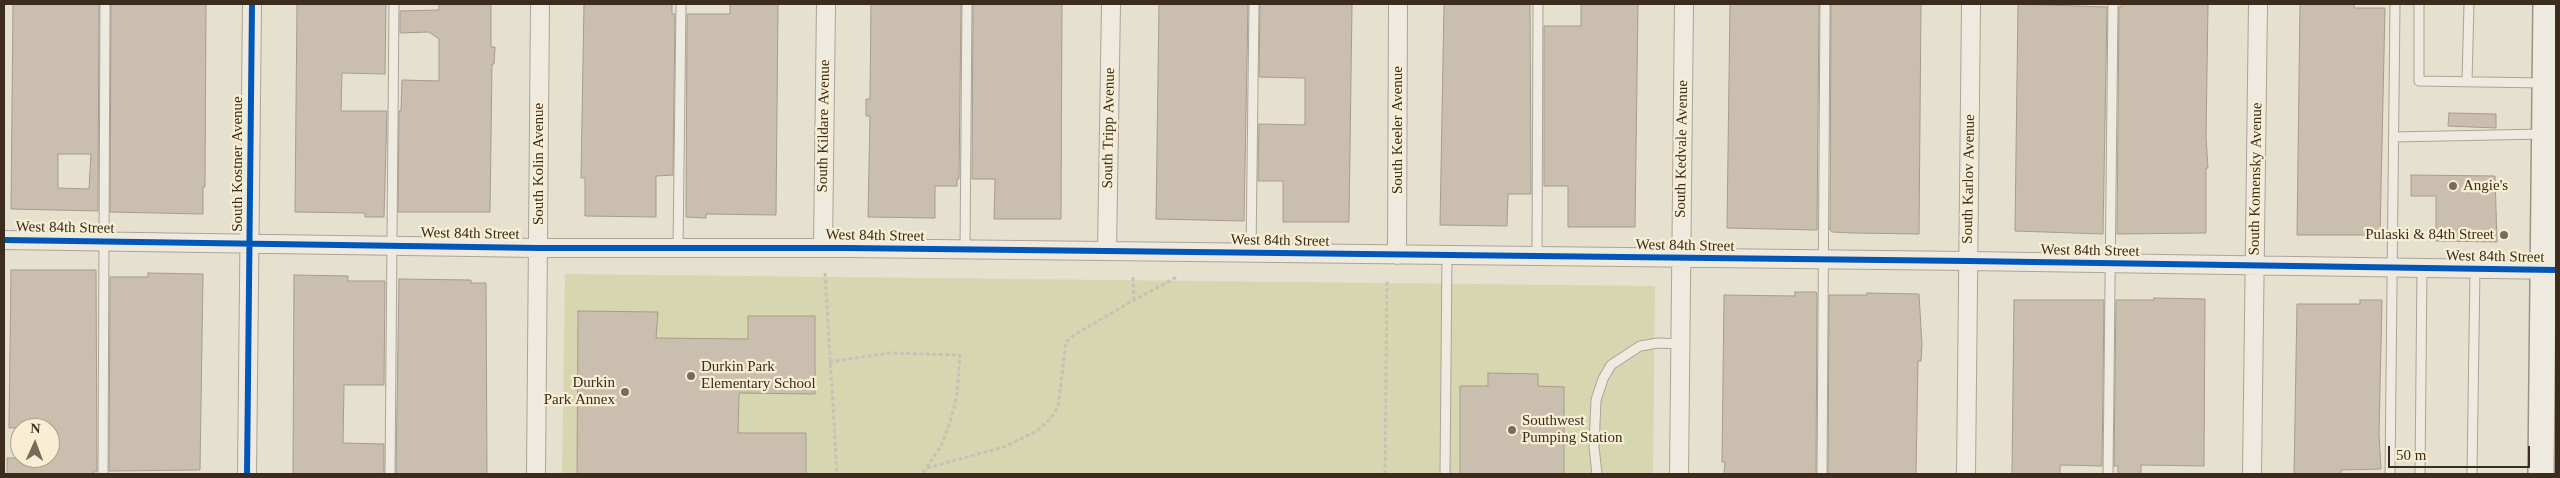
<!DOCTYPE html>
<style>
body{margin:0}
#map{position:relative;width:2560px;height:478px;overflow:hidden;background:#e6e0ce;font-family:Georgia,serif}
canvas{display:block}
.frame{position:absolute;inset:0;border:5px solid #3b2c1e;pointer-events:none}
.north{position:absolute;left:10px;top:418px;width:50px;height:50px;box-sizing:border-box;background:#f7eed4;border:1px solid #aca08b;border-radius:50%;rotate:2deg;font-size:14px;font-weight:700;line-height:20px;text-align:center;color:#3b2c1e}
.north::after{content:'';display:block;margin:auto;width:18px;height:22px;background:#776b5c;clip-path:polygon(50% 0,100% 100%,50% 72%,0 100%)}
.scale{position:absolute;left:2388px;top:446px;width:142px;height:22px;box-sizing:border-box;border:2px solid #3b2c1e;border-top:0;padding-left:6px;font-size:15px;line-height:18px;white-space:nowrap;color:#3b2c1e;-webkit-text-stroke:4px #f7eed4;paint-order:stroke}
</style>
<div id="map">
<canvas width="2560" height="478"></canvas>
<div class="frame"></div>
<div class="north">N</div>
<div class="scale">50 m</div>
</div>
<script>
const context = document.querySelector('canvas').getContext('2d');
context.lineJoin = 'round';
function fill(path, color) { context.fillStyle = color; context.fill(path, 'evenodd'); }
const shape = rows => new Path2D(rows.map(r => 'M' + r).join(''));
function trace(path, color, width, dash) { context.strokeStyle = color; context.lineWidth = width; context.lineCap = dash ? 'butt' : 'round'; context.setLineDash(dash || []); context.stroke(path); }
function write(font, color, halo, rows, align = 'center') {
  context.font = font + ' Georgia,serif'; context.lineWidth = 4.5; context.setLineDash([]); context.textBaseline = 'middle'; context.strokeStyle = halo; context.fillStyle = color; for (const [text, x, y, turn = 0] of rows) {
    context.save(); context.translate(x, y); context.rotate((+turn || 0) * Math.PI / 180); context.textAlign = isNaN(turn) ? turn : align; if (halo) context.strokeText(text, 0, 0); context.fillText(text, 0, 0); context.restore();
  }
}
fill(shape([
 [565,274,1655,286,1653,474,562,474]
]), '#d6d7b0');
const building = shape([
 [13,4,99,4,98,211,11,209,13,4],
 [58,154,91,154,89,189,58,188,58,154],
 [111,4,206,4,205,187,203,187,203,214,110,212,111,4],
 [297,4,386,4,385,74,342,73,341,111,387,111,384,217,365,217,365,213,295,212,297,4],
 [439,4,491,4,491,47,495,47,494,64,492,64,490,212,398,212,399,111,401,111,402,80,439,81,439,39,429,32,400,33,400,11,439,10,439,4],
 [584,4,672,4,672,14,675,14,673,175,656,176,656,217,585,216,585,178,581,178,584,4],
 [730,4,778,4,776,215,706,214,706,218,686,217,687,14,730,14,730,4],
 [871,4,961,4,959,179,957,179,957,186,935,186,935,218,868,217,870,116,866,116,866,99,870,99,871,4],
 [973,4,1062,4,1061,219,994,219,995,179,972,179,973,4],
 [1159,4,1248,4,1244,221,1156,219,1159,4],
 [1260,4,1352,4,1349,222,1283,222,1283,181,1258,181,1259,124,1305,125,1305,78,1259,77,1260,4],
 [1444,4,1530,4,1531,194,1508,194,1507,226,1440,225,1444,4],
 [1581,4,1638,4,1635,227,1568,227,1568,186,1544,186,1544,26,1581,26,1581,4],
 [1730,4,1819,4,1817,230,1727,228,1730,4],
 [1831,4,1921,4,1919,234,1853,233,1832,232,1830,230,1831,4],
 [2018,4,2107,7,2103,234,2015,231,2018,4],
 [2122,4,2208,4,2206,137,2208,168,2206,168,2206,233,2117,234,2119,7,2121,7,2122,4],
 [2300,4,2354,4,2354,8,2385,8,2380,235,2297,235,2300,4],
 [2449,113,2496,114,2496,128,2448,126,2449,113],
 [2411,175,2495,176,2497,242,2436,241,2436,196,2411,196,2411,175],
 [11,270,96,270,97,471,94,471,94,474,7,474,7,458,50,458,50,428,9,428,11,270],
 [148,273,203,274,200,470,109,471,110,277,148,277,148,273],
 [294,275,348,276,348,281,385,281,384,385,344,385,343,443,384,444,384,474,293,474,294,275],
 [399,279,471,280,471,283,486,283,487,474,396,474,399,279],
 [1795,292,1816,292,1817,295,1816,474,1724,474,1725,462,1722,462,1724,295,1795,296,1795,292],
 [1867,293,1919,294,1922,345,1921,361,1918,361,1916,474,1828,474,1829,295,1867,295,1867,293],
 [2154,298,2205,299,2204,466,2141,465,2141,474,2118,474,2118,466,2114,466,2116,300,2154,300,2154,298],
 [2014,300,2104,300,2102,466,2060,465,2060,474,2012,474,2014,300],
 [2360,300,2382,300,2379,434,2381,469,2341,470,2341,474,2294,474,2297,304,2360,304,2360,300],
 [578,311,658,312,656,338,748,339,748,316,815,316,815,394,739,393,738,433,806,433,806,474,577,474,578,311],
 [1488,373,1538,374,1538,386,1564,387,1564,474,1460,474,1460,386,1488,386,1488,373]
]);
fill(building, '#cabeae');
trace(building, '#a79b8d', 1);
const lane = shape([
 [2419,4,2419,81,2544,83],
 [2467,82,2469,4],
 [2394,137,2544,134],
 [678,248,681,4],
 [965,250,967,4],
 [1251,253,1254,4],
 [1537,257,1538,4],
 [103,474,105,4],
 [390,474,394,4],
 [1445,474,1447,256],
 [1597,474,1594,447,1596,400,1603,379,1611,365,1640,346,1658,343,1681,344],
 [1822,474,1825,4],
 [2108,474,2113,4],
 [2390,474,2395,4],
 [2420,474,2422,268],
 [2472,474,2475,269]
]);
const street = shape([
 [4,240,539,248,847,248,1968,261,2556,270],
 [823,248,826,4],
 [1107,251,1111,4],
 [1397,255,1398,4],
 [247,474,252,4],
 [536,474,540,4],
 [1679,474,1684,4],
 [1966,474,1971,4],
 [2252,474,2258,4]
]);
const secondary = shape([
 [2541,474,2546,4]
]);
trace(lane, '#aba497', 11);
trace(street, '#aba497', 20);
trace(secondary, '#9b9486', 28);
trace(shape([
 [825,273,837,474],
 [1133,277,1134,300],
 [829,362,890,353,960,355,957,395,950,422,941,446,922,474],
 [927,468,1004,447,1037,431,1050,419,1058,407,1066,342,1074,335,1134,300,1177,277],
 [1385,474,1387,280]
]), '#c7c1b7', 3, [4, 2.5]);
trace(lane, '#eeeae0', 9);
trace(street, '#eeeae0', 18);
trace(secondary, '#eeeae0', 25);
trace(shape([
 [4,240,539,248,847,248,1968,261,2556,270],
 [247,474,252,4]
]), '#0057b8', 6);
for (const [x, y, r, color] of [
 [2453,186,5,"#776b5c"],
 [2504,235,5,"#776b5c"],
 [691,376,5,"#776b5c"],
 [625,392,5,"#776b5c"],
 [1512,430,5,"#776b5c"]
]) { const dot = new Path2D(); dot.arc(x, y, r, 0, 2 * Math.PI); context.fillStyle = color; context.fill(dot); trace(dot, '#f7eed4', 2); }
write('15px', '#3b2c1e', '#f7eed4', [
 ["South Kildare Avenue",824,126,-89],
 ["South Tripp Avenue",1109,128,-89],
 ["South Keeler Avenue",1398,130,-90],
 ["South Kedvale Avenue",1682,149,-89],
 ["South Kostner Avenue",238,164,-90],
 ["South Kolin Avenue",539,164,-90],
 ["South Karlov Avenue",1969,179,-89],
 ["South Komensky Avenue",2256,179,-89],
 ["West 84th Street",65,228,1],
 ["West 84th Street",470,234,1],
 ["West 84th Street",875,236,1],
 ["West 84th Street",1280,241,1],
 ["West 84th Street",1685,246,1],
 ["West 84th Street",2090,251,1],
 ["West 84th Street",2495,257,1]
]);
write('15px', '#3b2c1e', '#f7eed4', [
 ["Angie's",2463,186],
 ["Pulaski & 84th Street",2494,235,"right"],
 ["Durkin Park",701,367],
 ["Elementary School",701,384],
 ["Durkin",615,383,"right"],
 ["Park Annex",615,400,"right"],
 ["Southwest",1522,421],
 ["Pumping Station",1522,438]
], 'left');
</script>
